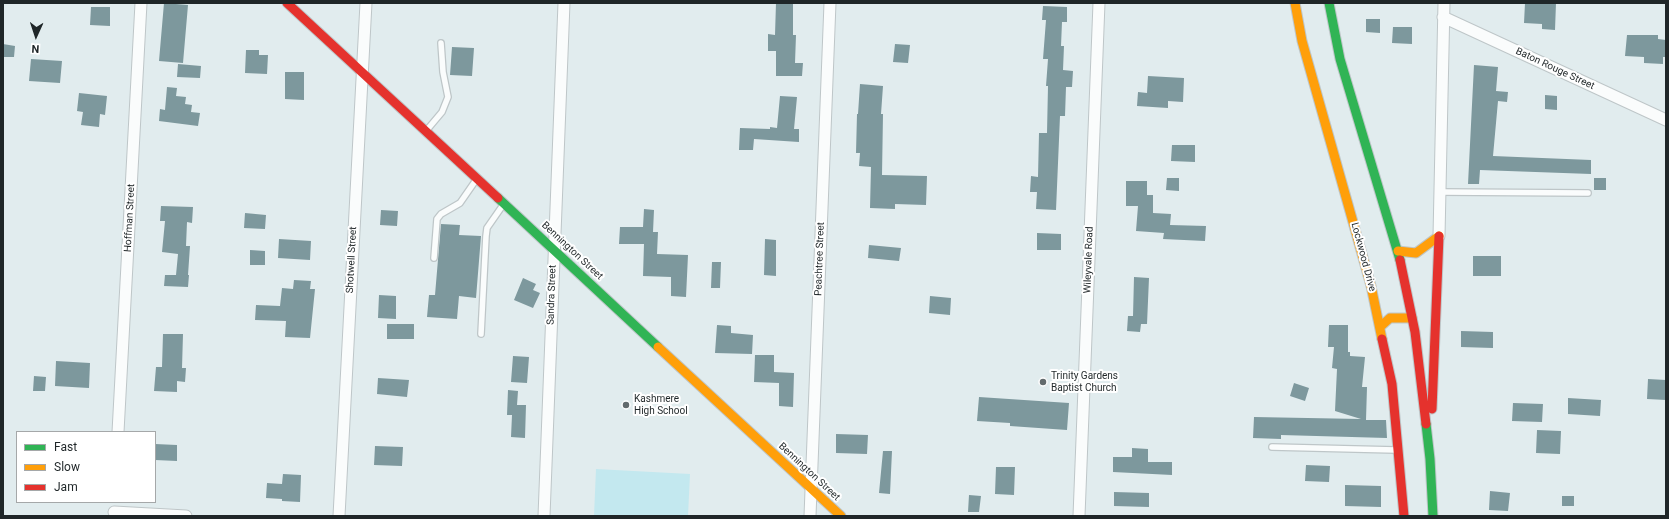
<!DOCTYPE html>
<style>
body{margin:0}
#map{position:relative;width:1669px;height:519px;overflow:hidden;background:#e1ecee;font-family:Roboto,sans-serif}
canvas{display:block}
.frame{position:absolute;inset:0;border:4px solid #1f2628;pointer-events:none}
.legend{position:absolute;left:16px;top:431px;width:140px;height:72px;box-sizing:border-box;background:#fff;border:1px solid #a5a8a9;margin:0;padding:5px 7px;list-style:none;font-size:12px;color:#1f2628}
.legend li{display:flex;align-items:center;gap:8px;height:20px}
.legend b{width:20px;border:1px solid #a5a8a9}
.north{position:absolute;left:16px;top:16px;width:40px;height:40px;-webkit-text-stroke:3px #fff;paint-order:stroke;rotate:183deg;font-size:11px;font-weight:700;line-height:16px;text-align:center;color:#1f2628}
.north::after{content:'';display:block;margin:auto;width:14px;height:18px;background:#1f2628;clip-path:polygon(50% 0,100% 100%,50% 72%,0 100%)}
</style>
<div id="map">
<canvas width="1669" height="519"></canvas>
<div class="frame"></div>
<ul class="legend">
<li><b style="height:5px;background:#30b455"></b>Fast</li>
<li><b style="height:5px;background:#ff9f0a"></b>Slow</li>
<li><b style="height:5px;background:#e5322d"></b>Jam</li>
</ul>
<div class="north">N</div>
</div>
<script>
const context = document.querySelector('canvas').getContext('2d');
context.lineJoin = 'round';
function fill(path, color) { context.fillStyle = color; context.fill(path, 'evenodd'); }
const shape = rows => new Path2D(rows.map(r => 'M' + r).join(''));
function trace(path, color, width, dash) { context.strokeStyle = color; context.lineWidth = width; context.lineCap = dash ? 'butt' : 'round'; context.setLineDash(dash || []); context.stroke(path); }
function write(font, color, halo, rows, align = 'center') {
  context.font = font + ' Roboto,sans-serif'; context.lineWidth = 4; context.setLineDash([]); context.textBaseline = 'middle'; context.strokeStyle = halo; context.fillStyle = color; for (const [text, x, y, turn = 0] of rows) {
    context.save(); context.translate(x, y); context.rotate((+turn || 0) * Math.PI / 180); context.textAlign = isNaN(turn) ? turn : align; if (halo) context.strokeText(text, 0, 0); context.fillText(text, 0, 0); context.restore();
  }
}
fill(shape([
 [596,469,690,474,688,516,594,516]
]), '#c3e8ef');
fill(shape([
 [164,3,188,5,183,63,159,61],
 [776,3,793,3,793,35,796,35,795,63,803,63,802,76,776,76,776,51,768,51,768,34,775,35],
 [1525,3,1556,3,1555,30,1542,29,1542,24,1524,23],
 [1043,6,1067,7,1067,22,1062,22,1061,46,1064,46,1063,70,1073,71,1072,87,1066,87,1065,116,1060,116,1056,210,1036,209,1037,192,1030,192,1031,176,1038,177,1039,133,1047,133,1048,86,1046,86,1048,59,1043,59,1046,20,1042,20],
 [91,7,110,7,110,26,90,25],
 [1366,19,1380,19,1380,33,1366,32],
 [1393,27,1412,27,1412,44,1392,43],
 [1627,35,1658,35,1658,39,1666,40,1666,57,1663,57,1663,64,1644,63,1644,57,1625,56],
 [3,44,15,46,14,57,3,57],
 [895,44,910,45,908,63,893,62],
 [452,47,474,48,472,76,450,75],
 [246,50,259,50,259,55,268,55,267,74,245,73],
 [31,59,62,61,60,83,29,81],
 [178,64,201,66,200,78,177,77],
 [1474,65,1498,67,1496,91,1508,92,1507,102,1498,101,1493,156,1591,160,1591,174,1480,170,1479,184,1468,184],
 [285,72,304,72,304,100,285,99],
 [1148,76,1184,78,1183,102,1168,101,1168,108,1137,106,1138,92,1147,93],
 [860,84,883,86,881,114,883,114,882,175,927,176,926,205,895,204,895,209,870,208,871,167,859,166,860,153,856,153,857,114,858,114],
 [167,87,177,88,176,96,186,97,185,104,192,105,191,112,200,113,198,126,159,121,160,109,165,110],
 [79,93,107,96,105,115,100,114,99,127,81,125,83,112,77,111],
 [1545,95,1557,96,1557,110,1545,109],
 [780,96,797,97,794,129,799,129,799,142,754,139,753,150,739,150,740,128,770,129,770,127,777,128],
 [1172,145,1195,145,1195,162,1171,161],
 [1167,178,1179,178,1179,191,1166,190],
 [1594,178,1606,178,1606,190,1594,190],
 [1126,181,1147,181,1147,195,1153,195,1153,213,1171,214,1170,225,1206,226,1205,241,1163,239,1164,233,1136,231,1138,206,1126,206],
 [161,206,193,207,192,223,187,222,186,246,190,246,188,275,189,275,188,287,164,286,165,275,176,275,178,254,162,252,165,221,160,221],
 [644,209,654,210,653,232,658,232,657,254,688,255,686,297,671,296,671,277,643,276,644,244,619,244,620,227,643,227],
 [381,210,398,211,397,226,380,225],
 [245,213,266,215,265,229,244,228],
 [441,224,460,225,459,235,481,236,476,298,459,296,457,319,427,317,429,295,435,295],
 [1037,233,1061,234,1061,250,1037,250],
 [279,239,311,241,310,260,278,258],
 [765,239,776,240,776,276,764,275],
 [869,245,901,248,899,261,868,258],
 [250,250,265,251,265,265,250,265],
 [1473,256,1501,256,1501,276,1473,276],
 [712,262,721,262,720,288,711,288],
 [1134,277,1149,278,1147,324,1141,324,1140,332,1127,331,1128,316,1133,316],
 [523,278,536,284,533,290,540,293,533,308,514,300],
 [294,280,311,281,310,289,315,289,310,338,285,337,286,321,255,320,256,305,280,306,282,288,293,289],
 [379,295,396,296,396,319,378,318],
 [930,296,951,298,950,315,929,313],
 [387,324,414,324,414,339,387,339],
 [717,325,731,326,731,333,753,335,752,354,715,353],
 [1329,325,1348,325,1348,352,1350,352,1350,356,1365,357,1362,387,1367,387,1366,420,1386,420,1387,438,1281,435,1281,439,1253,438,1254,417,1361,419,1335,411,1337,369,1332,368,1334,347,1328,347],
 [1461,331,1493,332,1493,348,1461,347],
 [163,334,183,334,182,368,186,368,185,382,177,381,177,392,154,391,156,367,162,367],
 [755,355,774,355,774,372,794,373,793,407,779,406,779,383,754,382],
 [513,356,529,357,527,383,511,382],
 [56,361,90,363,89,388,55,386],
 [34,376,46,377,45,391,33,391],
 [378,378,409,380,407,397,377,394],
 [1648,379,1666,380,1666,400,1647,399],
 [1294,383,1309,388,1305,401,1290,396],
 [508,390,518,391,517,405,526,405,525,438,511,437,512,415,507,415],
 [979,397,1069,403,1067,430,1010,426,1010,423,977,421],
 [1568,398,1601,400,1600,416,1568,414],
 [1513,403,1543,404,1542,422,1512,421],
 [1537,430,1561,431,1560,454,1536,453],
 [836,434,868,435,867,454,836,453],
 [155,444,177,445,177,461,155,460],
 [375,446,403,447,402,466,374,465],
 [1132,448,1148,449,1148,462,1172,462,1172,475,1113,472,1113,457,1132,457],
 [883,451,892,451,890,494,879,493],
 [1306,465,1330,466,1329,482,1305,481],
 [996,467,1015,467,1014,495,995,494],
 [283,474,301,475,300,502,282,501,282,499,266,498,267,483,282,484],
 [1345,485,1381,486,1381,507,1345,506],
 [1490,491,1510,493,1508,511,1489,510],
 [1114,492,1149,493,1149,507,1114,506],
 [969,495,981,496,979,512,968,512],
 [1562,496,1574,496,1574,506,1562,506]
]), '#7d989d');
const lane = shape([
 [426,131,442,112,448,97,443,72,441,43],
 [1440,192,1588,193],
 [434,258,437,219,441,214,460,203,476,180],
 [481,334,486,236,487,228,503,205],
 [1272,447,1396,450]
]);
const street = shape([
 [1443,17,1666,120],
 [1439,236,1444,3],
 [118,432,141,3],
 [114,512,186,516],
 [339,516,366,3],
 [544,516,564,3],
 [810,516,830,3],
 [1079,516,1099,3]
]);
const fast = shape([
 [1329,3,1340,59,1400,260],
 [498,198,658,347],
 [1426,424,1430,459,1433,516]
]);
const slow = shape([
 [1295,3,1302,41,1371,286,1382,339],
 [1398,251,1416,253,1439,236],
 [1380,327,1390,318,1412,318],
 [658,347,841,516]
]);
const jam = shape([
 [287,3,498,198],
 [1400,260,1415,332,1426,424],
 [1382,339,1392,384,1404,516],
 [1432,409,1439,236]
]);
trace(lane, '#bec6c8', 8);
trace(street, '#bec6c8', 13);
trace(fast, '#bec6c8', 11);
trace(slow, '#bec6c8', 11);
trace(jam, '#bec6c8', 11);
trace(lane, '#fafcfc', 5.5);
trace(street, '#fafcfc', 11);
trace(fast, '#30b455', 9);
trace(slow, '#ff9f0a', 9);
trace(jam, '#e5322d', 9);
for (const [x, y, r, color] of [
 [1043,382,4,"#636b6d"],
 [626,405,4,"#636b6d"]
]) { const dot = new Path2D(); dot.arc(x, y, r, 0, 2 * Math.PI); context.fillStyle = color; context.fill(dot); trace(dot, '#fff', 1.5); }
write('10px', '#1f2628', '#fff', [
 ["Baton Rouge Street",1555,69,25],
 ["Hoffman Street",130,218,-87],
 ["Bennington Street",572,251,43],
 ["Lockwood Drive",1363,257,75],
 ["Peachtree Street",820,259,-88],
 ["Shotwell Street",352,260,-87],
 ["Wileyvale Road",1089,260,-88],
 ["Sandra Street",552,295,-88],
 ["Bennington Street",809,472,43]
]);
write('10px', '#1f2628', '#fff', [
 ["Trinity Gardens",1051,376],
 ["Baptist Church",1051,388],
 ["Kashmere",634,399],
 ["High School",634,411]
], 'left');
</script>
